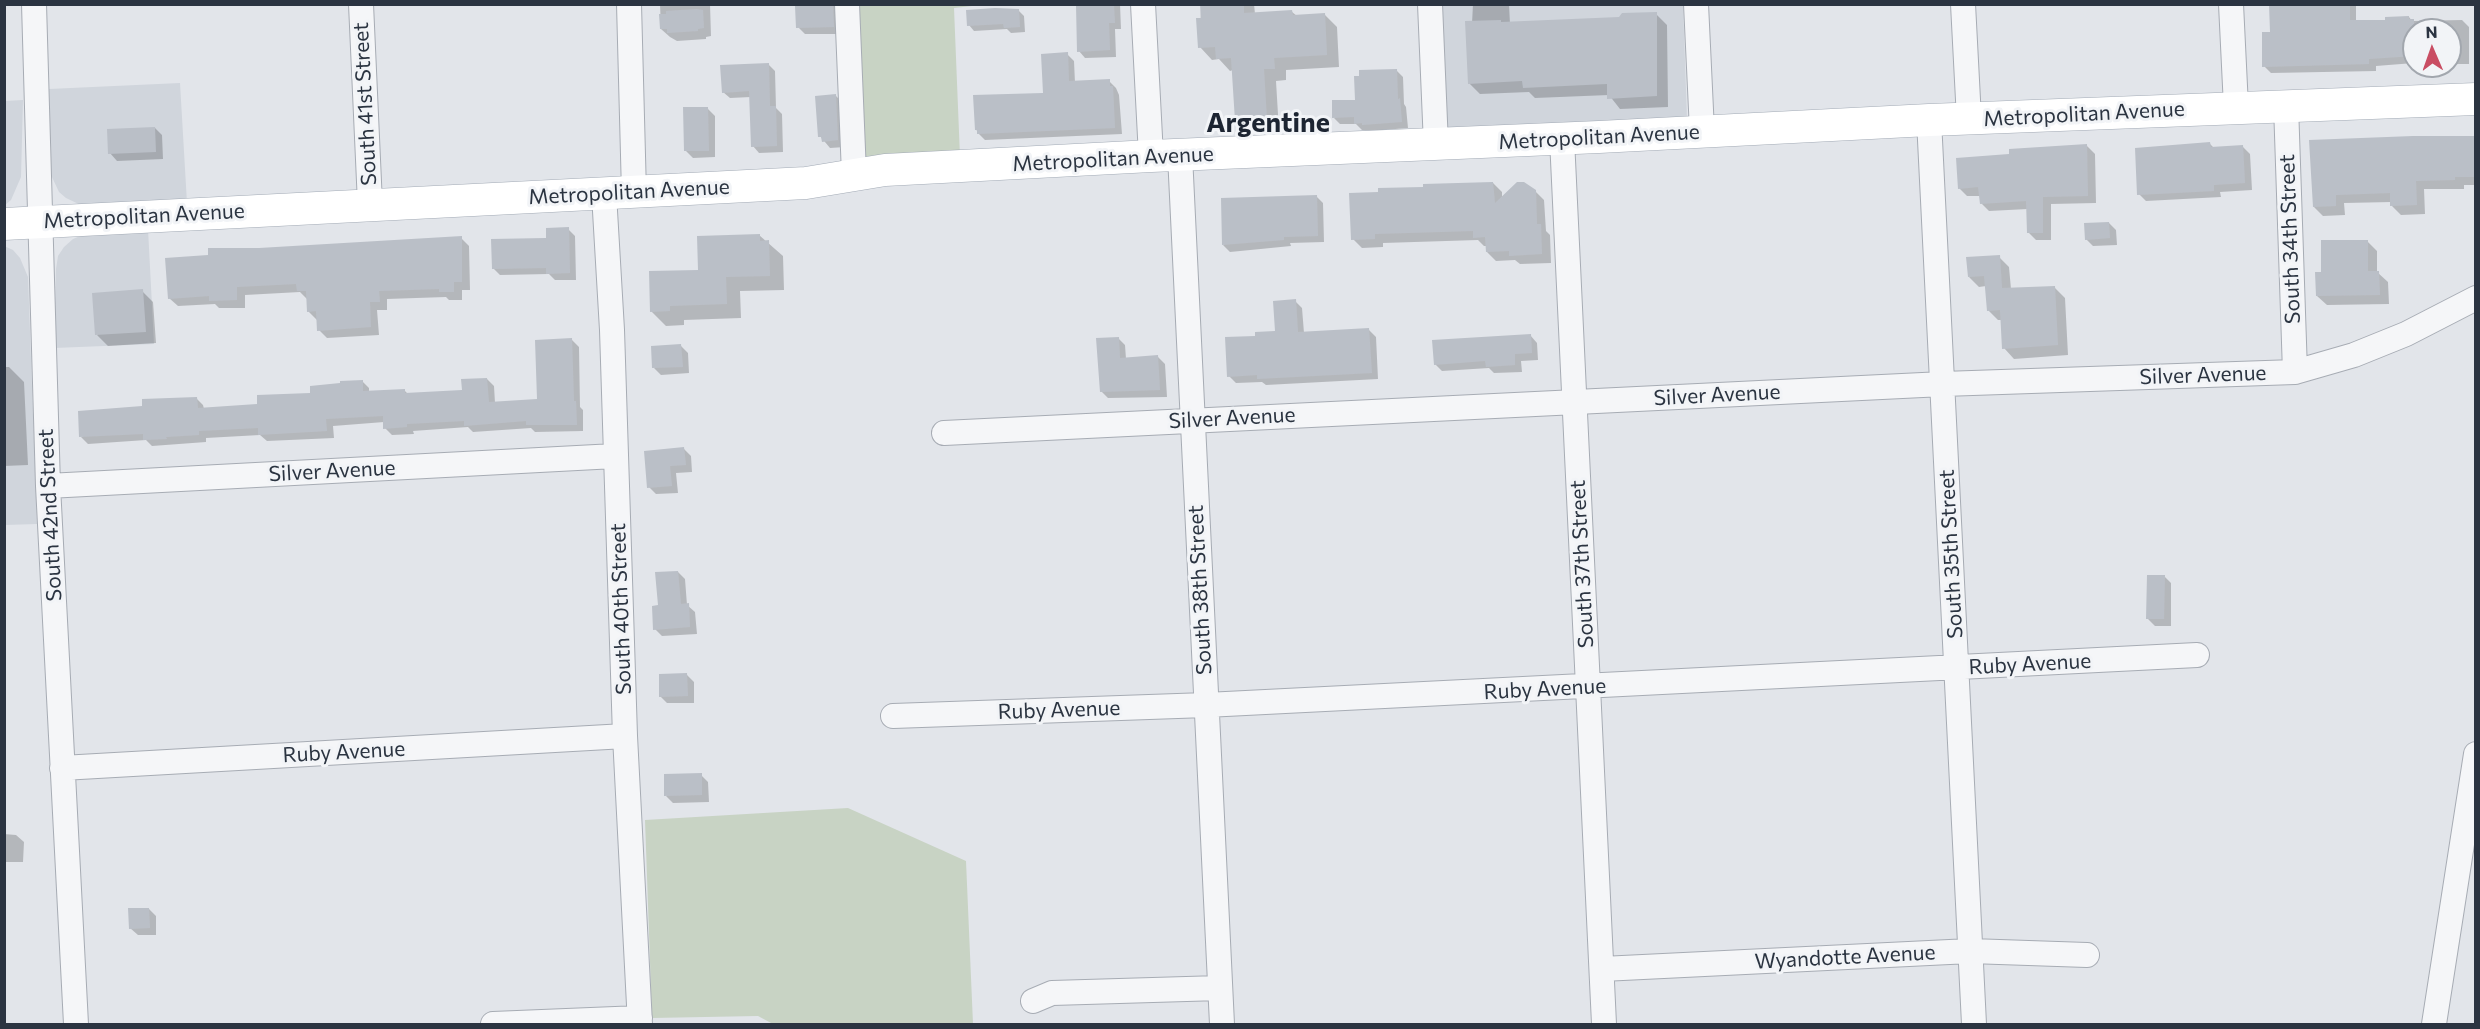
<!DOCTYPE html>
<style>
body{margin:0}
#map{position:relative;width:2480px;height:1029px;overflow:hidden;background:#e2e5ea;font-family:Commissioner,sans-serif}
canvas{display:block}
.frame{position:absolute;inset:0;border:6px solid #2b3441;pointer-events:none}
.north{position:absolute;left:2402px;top:18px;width:60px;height:60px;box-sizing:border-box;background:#f2f4f7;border:2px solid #a2a7ae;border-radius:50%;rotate:358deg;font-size:16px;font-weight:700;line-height:24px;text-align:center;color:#2b3441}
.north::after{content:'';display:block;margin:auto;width:21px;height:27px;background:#c94d63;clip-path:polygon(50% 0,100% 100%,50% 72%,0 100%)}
</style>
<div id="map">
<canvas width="2480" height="1029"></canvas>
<div class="frame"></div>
<div class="north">N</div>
</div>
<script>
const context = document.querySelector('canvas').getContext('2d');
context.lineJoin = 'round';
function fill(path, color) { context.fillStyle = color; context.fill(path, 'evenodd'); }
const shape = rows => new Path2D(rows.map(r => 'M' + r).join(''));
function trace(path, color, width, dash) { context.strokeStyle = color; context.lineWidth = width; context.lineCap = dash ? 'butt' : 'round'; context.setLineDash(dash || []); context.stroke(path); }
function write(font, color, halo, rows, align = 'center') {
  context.font = font + ' Commissioner,sans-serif'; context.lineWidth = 6; context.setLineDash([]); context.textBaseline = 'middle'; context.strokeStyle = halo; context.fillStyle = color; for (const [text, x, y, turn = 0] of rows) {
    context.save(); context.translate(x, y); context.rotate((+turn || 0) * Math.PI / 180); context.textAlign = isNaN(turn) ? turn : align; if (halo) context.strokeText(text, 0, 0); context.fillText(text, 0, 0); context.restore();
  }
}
fill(shape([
 [1439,5,1683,5,1687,118,1445,129],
 [180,83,187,203,85,207,66,198,59,192,51,175,49,89],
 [23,100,21,177,11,200,5,205,5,101],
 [148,229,154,344,54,348,56,269,58,256,64,247,73,239,85,234],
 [4,246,13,250,20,258,28,277,37,524,5,525]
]), '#d0d5dc');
fill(shape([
 [856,5,981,5,954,8,960,157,865,162],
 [848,808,966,861,973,1024,773,1024,758,1016,652,1018,645,820]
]), '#c8d3c4');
fill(shape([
 [660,4,710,4,711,36,706,37,706,39,677,41,670,37,661,29],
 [796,4,839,4,840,34,805,34,798,27],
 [1055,4,1120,4,1121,29,1115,29,1116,57,1085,58,1079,51,1077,5],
 [1201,4,1254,4,1255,14,1292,12,1297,16,1325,15,1337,27,1339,67,1286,70,1286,80,1276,81,1279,131,1248,133,1236,121,1233,70,1230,71,1219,59,1212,60,1200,47],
 [1473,4,1509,4,1510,24,1619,19,1656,14,1667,25,1668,107,1620,109,1609,95,1535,98,1529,92,1480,94,1469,83],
 [2271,4,2356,4,2356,21,2386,21,2409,17,2412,21,2462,20,2469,27,2469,64,2450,64,2450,30,2414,30,2414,63,2376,66,2376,71,2271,73,2264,66,2271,33],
 [1018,10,1024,16,1025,32,1011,33,1007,29,974,31,969,25],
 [1067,54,1074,61,1075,83,1109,81,1116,88,1119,95,1122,134,985,140,978,133,976,129,1044,94],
 [768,64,775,71,776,108,782,114,783,152,759,153,753,146,751,97,730,98,723,92],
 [1396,70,1403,77,1404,104,1406,107,1408,128,1370,131,1362,130,1356,124,1340,124,1334,118],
 [836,96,843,103,845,147,830,148,820,136],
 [708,109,715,116,715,157,693,158,685,150],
 [155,128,162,135,163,159,117,161,110,153],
 [2476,137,2476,185,2464,185,2464,189,2424,189,2425,214,2401,215,2392,206,2392,202,2344,203,2345,215,2323,216,2314,207,2311,141],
 [2210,144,2214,148,2243,147,2250,154,2252,190,2220,192,2221,197,2146,201,2139,194],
 [2087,146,2095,154,2096,203,2051,204,2051,240,2036,240,2028,232,2028,209,1989,211,1981,203,1980,196,1967,196,1959,188,2011,156],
 [1493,183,1502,192,1502,198,1535,191,1544,200,1546,231,1550,235,1551,263,1520,264,1515,260,1496,261,1487,252,1487,246,1484,246,1478,240,1383,243,1383,247,1362,248,1353,239],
 [1316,196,1323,203,1324,242,1290,243,1291,246,1230,252,1223,245],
 [2109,223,2116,230,2117,245,2093,246,2086,239],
 [568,229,575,236,576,280,555,280,549,274,500,275,493,268],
 [759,235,783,256,784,290,740,291,741,318,684,320,684,325,666,326,651,311,699,271],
 [461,238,469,246,470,290,462,290,462,300,449,300,446,297,387,299,387,310,377,310,379,335,327,338,319,330,317,320,308,311,307,299,300,292,245,295,245,308,219,308,215,304,178,306,169,298,210,256,259,249],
 [2367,241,2377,251,2377,272,2388,282,2389,304,2327,305,2317,296],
 [1999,257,2009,267,2011,289,2055,288,2065,298,2068,355,2014,359,2004,348,2002,320,1998,320,1988,310,1986,286,1979,287,1969,277],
 [142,291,153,302,156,343,108,346,97,335],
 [1295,301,1302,308,1304,333,1369,330,1376,337,1378,379,1266,385,1262,382,1236,383,1229,376,1257,337,1276,333],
 [1530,335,1537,343,1538,360,1521,361,1522,372,1494,373,1489,368,1442,371,1435,364],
 [1118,338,1125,345,1126,359,1158,357,1165,364,1167,397,1108,398,1101,391],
 [572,340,579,347,580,407,583,410,583,431,535,432,531,428,473,432,468,427,413,431,414,434,392,435,385,428,384,422,333,426,334,438,267,441,260,435,206,438,206,442,152,446,146,440,88,444,81,437,144,408,196,398,203,405,204,409,259,406,362,381,369,388,369,392,404,390,409,395,464,391,487,379,494,386,495,403,538,400],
 [681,346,688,353,689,373,661,375,654,368],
 [4,367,9,367,24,382,28,465,4,466],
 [684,449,691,456,692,472,676,473,678,493,656,494,649,487],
 [678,572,685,579,687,605,695,612,697,634,662,636,655,629,659,607],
 [2164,576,2171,583,2171,626,2155,626,2148,619],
 [687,675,694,682,694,703,667,703,660,696],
 [701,775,708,782,709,802,673,803,666,796],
 [4,834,16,835,24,842,23,862,4,862],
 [149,909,156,916,156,935,138,935,130,928]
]), '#0003');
fill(shape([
 [833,4,834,27,796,28,795,6],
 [1200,4,1244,4,1244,13,1292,10,1293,15,1325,13,1327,55,1274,58,1275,69,1264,69,1267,120,1235,121,1231,58,1216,59,1215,47,1198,48,1196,18,1201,18],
 [2269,4,2350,4,2350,20,2385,20,2385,17,2409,16,2409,19,2414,19,2414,56,2369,59,2369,64,2262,67,2262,32,2270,32],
 [1076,5,1114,5,1115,23,1109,23,1110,50,1077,52],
 [995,8,1019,9,1020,27,1004,28,1003,24,967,26,966,10],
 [697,9,703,10,704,28,698,29,698,31,667,33,667,29,660,29,659,14,666,14,666,11],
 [1657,12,1657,96,1607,99,1607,84,1523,88,1522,81,1468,84,1465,21,1501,20,1501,22,1619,17,1622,13],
 [1068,52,1069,81,1110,79,1110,86,1113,86,1115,128,977,134,977,130,975,130,973,95,1043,93,1041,54],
 [769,63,770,106,776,106,777,146,751,147,749,91,722,93,720,65],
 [1397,69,1398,99,1400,98,1402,122,1362,125,1362,123,1354,124,1354,117,1332,118,1332,100,1355,100,1354,76,1359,76,1359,70],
 [836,94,838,140,822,142,821,137,818,137,815,96],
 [683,107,708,107,709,151,684,151],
 [155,127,156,152,108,154,107,129],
 [2413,136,2475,136,2475,177,2455,177,2455,180,2416,181,2417,205,2390,206,2390,193,2336,195,2336,206,2313,207,2309,140],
 [2210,142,2211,147,2243,145,2245,183,2214,185,2214,191,2137,195,2135,148],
 [2087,144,2088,196,2043,197,2043,233,2027,233,2026,201,1980,204,1978,187,1958,189,1956,158,2009,154,2009,149],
 [1493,182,1495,203,1517,182,1524,182,1536,190,1537,224,1541,224,1542,254,1509,256,1509,251,1486,252,1485,237,1473,238,1473,231,1375,234,1375,239,1351,240,1349,193,1378,192,1378,188,1423,187,1423,184],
 [1317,195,1318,236,1284,237,1284,240,1222,245,1221,198],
 [2109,222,2110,238,2085,240,2084,223],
 [569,227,570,273,546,274,546,268,492,269,491,239,546,238,546,228],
 [760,234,760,241,769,240,770,276,726,277,727,304,670,306,670,311,650,312,649,271,698,270,697,236],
 [462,236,462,282,454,282,454,292,439,292,439,289,379,291,380,302,370,302,371,327,317,331,316,311,307,312,306,291,297,291,296,284,237,287,237,300,209,301,209,296,168,299,165,258,208,255,208,248,259,248],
 [2321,240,2368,240,2368,271,2379,271,2380,295,2316,296,2315,272,2321,272],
 [2000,255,2002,288,2055,286,2058,345,2002,349,2000,310,1987,311,1984,276,1968,277,1966,257],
 [143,289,146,332,95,335,92,293],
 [1296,299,1298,332,1369,328,1372,373,1257,379,1257,375,1227,377,1225,337,1255,336,1255,332,1275,331,1273,301],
 [1531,334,1532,353,1515,354,1515,365,1486,367,1485,361,1434,365,1432,340],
 [1119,337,1120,358,1158,355,1160,390,1100,392,1096,338],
 [572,338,574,401,576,401,577,425,526,425,526,421,464,426,464,421,407,424,407,427,383,429,383,416,326,419,327,431,258,435,258,428,199,431,199,435,166,437,167,439,143,440,143,434,79,437,78,411,142,406,142,399,197,397,198,408,257,404,257,395,310,393,310,386,340,383,340,381,363,380,363,391,405,389,405,393,462,390,461,379,487,378,489,402,537,399,535,340],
 [681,344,683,367,652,368,651,346],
 [684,447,686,465,670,466,672,486,647,488,644,451],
 [678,571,681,604,689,603,690,627,653,630,652,606,658,605,655,572],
 [2147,575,2165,575,2164,619,2146,619],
 [687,673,688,696,659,697,659,674],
 [702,773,702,795,664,796,664,774],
 [128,908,149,908,150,928,129,929]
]), '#babfc7');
const minor = shape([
 [34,4,48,486,76,1024],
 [361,4,370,204],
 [629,4,634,193],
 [847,4,854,174],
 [1143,4,1151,156],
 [1430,4,1436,145],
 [1696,4,1702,131],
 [1963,4,1969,119],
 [2231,4,2236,107],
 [2286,105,2295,372],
 [1929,120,1974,1024],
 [1562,139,1604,1024],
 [1180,155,1222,1024],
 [604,194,612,330,625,736,640,1024],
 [944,433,1943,384,2295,372,2354,355,2406,334,2476,298],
 [48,486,615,456],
 [893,716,1206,705,2197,655],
 [62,768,625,736],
 [1602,969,1970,951,2087,955],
 [1033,1001,1052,993,1220,988],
 [493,1024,640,1018],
 [2434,1024,2476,754]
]);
const major = shape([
 [4,224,806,183,885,170,1151,156,1599,137,1929,120,2476,99]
]);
trace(minor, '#a7acb4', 26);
trace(major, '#a2aab5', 33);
trace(minor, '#f5f6f8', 24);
trace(major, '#fff', 32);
write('21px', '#2b3441', '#f2f4f7', [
 ["South 41st Street",365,104,-93],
 ["Metropolitan Avenue",2084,114,-3],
 ["Metropolitan Avenue",1599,137,-3],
 ["Metropolitan Avenue",1113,159,-3],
 ["Metropolitan Avenue",629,192,-3],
 ["Metropolitan Avenue",144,216,-3],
 ["South 34th Street",2290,239,-92],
 ["Silver Avenue",2203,375,-2],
 ["Silver Avenue",1717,395,-3],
 ["Silver Avenue",1232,418,-3],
 ["Silver Avenue",332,471,-3],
 ["South 42nd Street",50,515,-93],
 ["South 35th Street",1951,554,-93],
 ["South 37th Street",1582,564,-93],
 ["South 38th Street",1200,590,-93],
 ["South 40th Street",621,609,-92],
 ["Ruby Avenue",2030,664,-3],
 ["Ruby Avenue",1545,689,-3],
 ["Ruby Avenue",1059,710,-2],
 ["Ruby Avenue",344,752,-3],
 ["Wyandotte Avenue",1845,957,-3]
]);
write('bold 27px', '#1d2532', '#f2f4f7', [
 ["Argentine",1268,123]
]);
</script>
